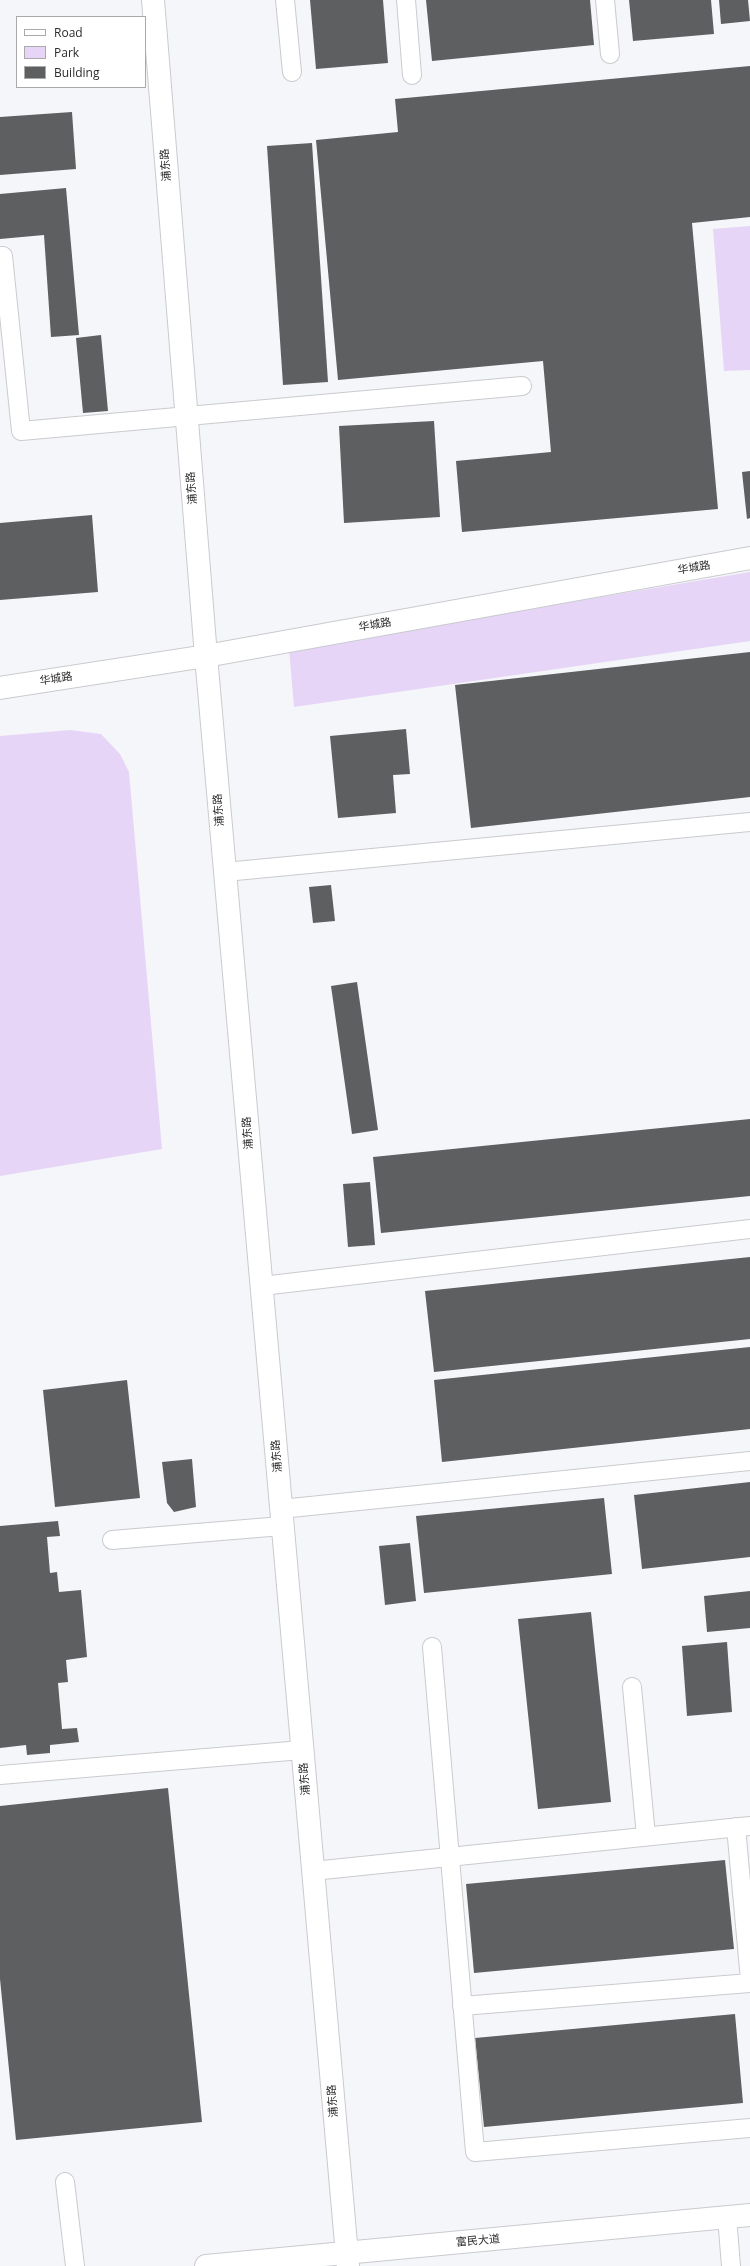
<!DOCTYPE html>
<meta charset="utf-8">
<style>
body{margin:0}
#map{position:relative;width:750px;height:2266px;overflow:hidden;background:#f5f6f9;font-family:"Open Sans",sans-serif}
canvas{display:block}
.legend{position:absolute;left:16px;top:16px;width:130px;height:72px;box-sizing:border-box;background:#fff;border:1px solid #aaaaab;margin:0;padding:5px 7px;list-style:none;font-size:12px;color:#2b2b2d}
.legend li{display:flex;align-items:center;gap:8px;height:20px}
.legend b{width:20px;border:1px solid #aaaaab}
</style>
<div id="map">
<canvas width="750" height="2266"></canvas>
<ul class="legend">
<li><b style="height:5px;background:#fff"></b>Road</li>
<li><b style="height:11px;background:#e6d5f7"></b>Park</li>
<li><b style="height:11px;background:#5d5f61"></b>Building</li>
</ul>
</div>
<script>
const context = document.querySelector('canvas').getContext('2d');
context.lineJoin = 'round';
function fill(path, color) { context.fillStyle = color; context.fill(path, 'evenodd'); }
const shape = rows => new Path2D(rows.map(r => 'M' + r).join(''));
function trace(path, color, width, dash) { context.strokeStyle = color; context.lineWidth = width; context.lineCap = dash ? 'butt' : 'round'; context.setLineDash(dash || []); context.stroke(path); }
function write(font, color, halo, rows, align = 'center') {
  context.font = font + ' "Open Sans","Noto Sans SC",sans-serif'; context.lineWidth = 4; context.setLineDash([]); context.textBaseline = 'middle'; context.strokeStyle = halo; context.fillStyle = color; for (const [text, x, y, turn = 0] of rows) {
    context.save(); context.translate(x, y); context.rotate((+turn || 0) * Math.PI / 180); context.textAlign = isNaN(turn) ? turn : align; if (halo) context.strokeText(text, 0, 0); context.fillText(text, 0, 0); context.restore();
  }
}
fill(shape([
 [750,226,750,370,724,371,713,229],
 [750,572,750,641,294,707,289,649],
 [70,730,101,734,120,754,129,772,162,1149,0,1176,0,736]
]), '#e6d5f7');
fill(shape([
 [310,0,383,0,388,63,316,69],
 [426,0,590,0,594,45,432,61],
 [629,0,711,0,714,34,633,41],
 [719,0,748,0,750,21,721,24],
 [750,66,750,217,692,223,718,509,462,532,456,461,551,452,543,361,338,380,316,140,398,132,395,99],
 [72,112,76,169,0,175,0,117],
 [312,143,328,382,283,385,267,146],
 [66,188,79,335,51,337,44,235,0,239,0,194],
 [101,335,108,411,83,413,76,338],
 [434,421,440,517,344,523,339,426],
 [750,471,750,518,747,519,742,472],
 [92,515,98,592,0,600,0,523],
 [750,652,750,797,471,828,455,685],
 [406,729,410,774,393,775,396,813,338,818,330,736],
 [331,885,335,921,313,923,309,887],
 [357,982,378,1130,352,1134,331,986],
 [750,1119,750,1196,381,1233,373,1157],
 [370,1182,375,1245,348,1247,343,1184],
 [750,1257,750,1339,434,1372,425,1291],
 [750,1347,750,1429,442,1462,434,1380],
 [127,1380,140,1498,55,1507,43,1390],
 [192,1459,196,1507,174,1512,167,1503,162,1462],
 [750,1482,750,1557,642,1569,634,1495],
 [604,1498,612,1574,424,1593,416,1516],
 [58,1521,60,1536,47,1537,50,1573,57,1572,59,1592,81,1590,87,1657,66,1660,68,1682,58,1683,62,1729,77,1728,79,1742,50,1745,50,1753,27,1755,26,1745,0,1748,0,1526],
 [410,1543,416,1601,385,1605,379,1546],
 [750,1591,750,1628,707,1632,704,1596],
 [591,1612,611,1802,538,1809,518,1619],
 [727,1642,732,1712,687,1716,682,1646],
 [168,1788,202,2122,16,2140,0,1979,0,1806],
 [725,1860,734,1949,474,1973,466,1884],
 [735,2014,743,2103,484,2127,475,2038]
]), '#5d5f61');
const service = shape([
 [285,0,292,72],
 [406,0,412,75],
 [605,0,610,54],
 [0,256,3,256,21,431,522,386],
 [225,872,750,822],
 [262,1286,750,1229],
 [281,1509,750,1461],
 [112,1540,282,1526],
 [432,1647,475,2152,750,2128],
 [632,1687,646,1836],
 [0,1775,302,1750],
 [736,1827,750,1980],
 [313,1871,750,1826],
 [462,2006,750,1983],
 [65,2182,75,2266],
 [727,2217,731,2266]
]);
const minor = shape([
 [206,656,750,558]
]);
const tertiary = shape([
 [153,0,206,656,348,2266],
 [0,688,206,656],
 [206,2266,750,2215]
]);
trace(service, '#cacbce', 20);
trace(minor, '#cacbce', 24);
trace(tertiary, '#cacbce', 24);
trace(service, '#fff', 18);
trace(minor, '#fff', 22);
trace(tertiary, '#fff', 22);
write('11px', '#2b2b2d', '#fff', [
 ["浦东路",166,165,-95],
 ["浦东路",192,488,-95],
 ["华城路",694,568,-10],
 ["华城路",375,625,-10],
 ["华城路",56,679,-9],
 ["浦东路",219,810,-95],
 ["浦东路",248,1133,-95],
 ["浦东路",277,1456,-95],
 ["浦东路",305,1779,-95],
 ["浦东路",333,2101,-95],
 ["富民大道",478,2241,-5]
]);
</script>
